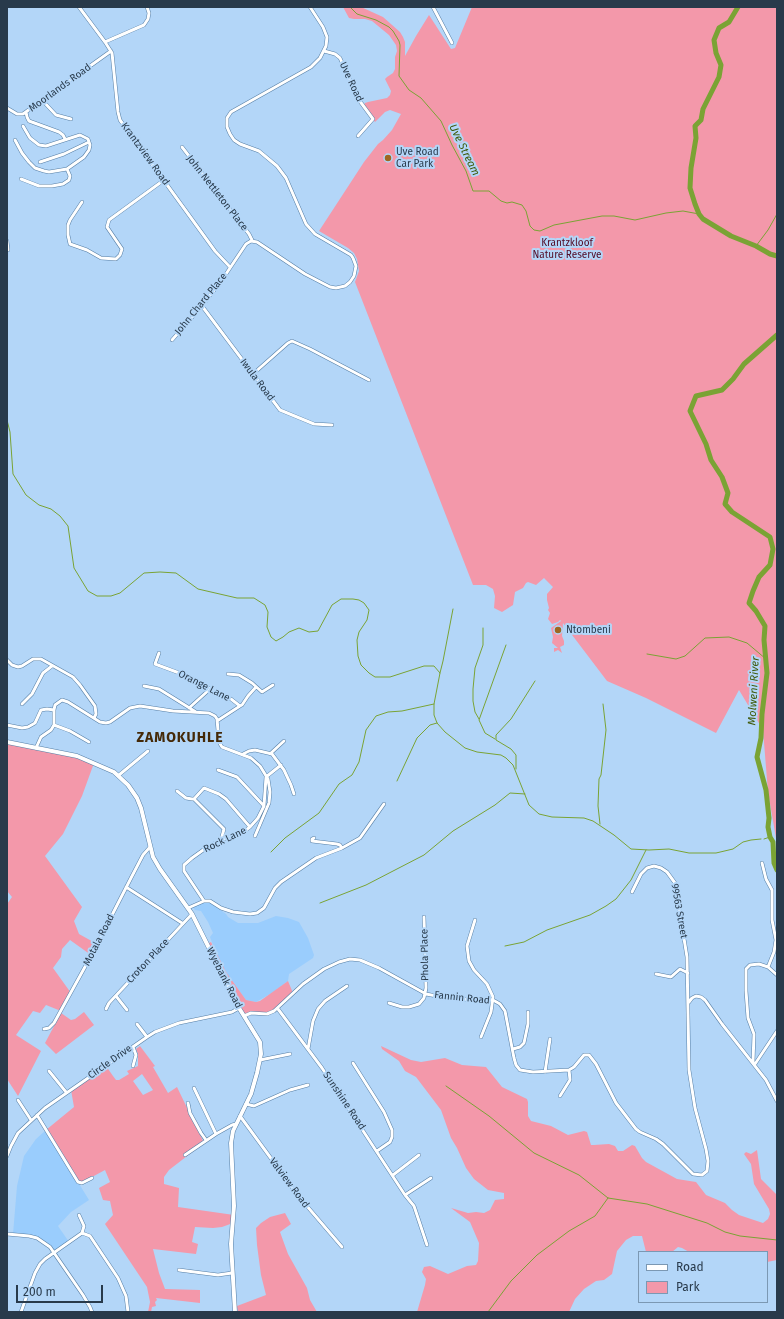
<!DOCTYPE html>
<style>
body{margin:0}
#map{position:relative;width:784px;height:1319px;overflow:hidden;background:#b3d6f8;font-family:"Fira Sans",sans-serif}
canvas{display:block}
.frame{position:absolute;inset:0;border:8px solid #283a4b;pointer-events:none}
.legend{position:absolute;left:638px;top:1251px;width:130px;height:52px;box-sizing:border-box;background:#b3d6f8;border:1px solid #7b98b3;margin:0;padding:5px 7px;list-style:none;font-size:12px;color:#283a4b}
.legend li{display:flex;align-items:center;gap:8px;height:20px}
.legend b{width:20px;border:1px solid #7b98b3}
.scale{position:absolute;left:16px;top:1285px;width:87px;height:18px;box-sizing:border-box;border:2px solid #283a4b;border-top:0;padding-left:5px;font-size:12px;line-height:14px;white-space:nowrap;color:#283a4b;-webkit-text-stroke:3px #b3d6f8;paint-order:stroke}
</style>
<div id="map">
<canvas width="784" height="1319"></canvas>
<div class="frame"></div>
<ul class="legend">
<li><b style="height:5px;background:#fff"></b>Road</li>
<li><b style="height:11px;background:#f398aa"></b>Park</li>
</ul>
<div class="scale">200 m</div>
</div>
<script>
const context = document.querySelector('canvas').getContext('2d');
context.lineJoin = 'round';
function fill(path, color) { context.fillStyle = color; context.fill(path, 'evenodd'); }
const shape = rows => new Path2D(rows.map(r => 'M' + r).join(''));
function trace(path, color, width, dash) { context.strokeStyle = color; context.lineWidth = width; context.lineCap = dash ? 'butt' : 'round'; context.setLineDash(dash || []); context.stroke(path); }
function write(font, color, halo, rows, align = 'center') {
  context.font = font + ' "Fira Sans",sans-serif'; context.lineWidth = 4; context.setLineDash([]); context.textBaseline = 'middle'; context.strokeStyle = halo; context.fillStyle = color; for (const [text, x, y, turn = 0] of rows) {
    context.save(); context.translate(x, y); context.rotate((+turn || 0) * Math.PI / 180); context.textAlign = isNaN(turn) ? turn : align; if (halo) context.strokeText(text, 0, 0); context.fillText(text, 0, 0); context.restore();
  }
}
fill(shape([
 [208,901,226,914,228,917,238,923,258,923,276,916,288,918,299,922,308,938,314,955,313,958,289,974,288,981,272,993,256,1002,246,1000,226,972,216,953,210,937,213,933,208,922,201,911,195,910,193,907],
 [46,1130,89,1200,71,1212,58,1226,69,1242,54,1252,37,1238,13,1234,17,1186,24,1156,36,1139]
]), '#9acdfd');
fill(shape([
 [343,7,361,7,383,17,400,32,403,37,405,42,405,56,416,36,429,15,451,49,455,48,472,7,777,7,777,844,768,792,763,730,739,690,716,733,646,698,607,681,563,623,562,636,564,641,564,645,560,647,562,653,558,650,554,652,554,648,558,648,552,643,553,637,551,628,561,621,560,620,558,622,552,624,548,619,550,613,548,610,549,608,547,600,547,594,553,587,544,578,536,585,528,582,526,583,523,588,515,592,513,605,502,612,494,608,495,596,493,589,486,585,473,585,355,282,359,271,357,259,354,253,348,248,319,231,364,162,378,144,383,140,392,130,401,114,390,110,385,112,375,122,363,106,365,103,368,102,387,98,390,95,391,91,385,79,387,77,393,73,395,69,395,57,397,51,396,45,389,35,372,21,365,19,354,19,349,18],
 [7,742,54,752,94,763,82,796,63,834,45,856,82,907,74,921,79,934,97,944,91,955,70,940,62,949,61,957,53,968,71,993,61,1011,46,1005,40,1013,33,1011,16,1035,41,1051,18,1096,7,1079,7,904,12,897,7,891],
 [211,942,226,972,246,1000,256,1002,260,1001,288,981,293,993,271,1013,251,1013,244,1016,207,944],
 [84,1012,94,1025,56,1054,45,1043,61,1013,71,1020,75,1019],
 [140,1046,155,1066,153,1067,168,1093,177,1087,204,1143,169,1170,164,1177,164,1184,179,1188,178,1207,234,1215,233,1223,222,1227,213,1228,195,1227,192,1242,198,1244,196,1254,153,1249,159,1273,165,1289,200,1290,200,1303,156,1298,157,1300,155,1302,156,1306,152,1307,151,1312,148,1312,150,1302,147,1287,105,1224,113,1215,110,1201,103,1200,99,1188,110,1182,105,1170,79,1184,46,1130,74,1107,71,1090,106,1066,113,1076,116,1080,119,1080,129,1074,127,1071,138,1066,138,1054,136,1049],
 [142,1074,153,1090,143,1095,133,1081],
 [381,1046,411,1060,421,1062,445,1058,462,1065,486,1067,502,1087,527,1099,528,1102,528,1116,531,1121,551,1126,568,1135,584,1131,587,1132,591,1145,594,1145,609,1144,615,1146,618,1151,623,1151,632,1145,635,1146,642,1158,646,1162,677,1179,696,1182,706,1195,725,1203,732,1210,739,1215,763,1223,768,1219,770,1214,769,1209,754,1184,751,1164,744,1154,746,1152,751,1154,757,1150,761,1179,777,1195,777,1260,767,1262,767,1252,689,1252,682,1248,678,1247,672,1252,646,1252,642,1236,633,1236,626,1240,617,1251,612,1274,604,1280,596,1281,584,1289,575,1299,569,1312,417,1312,425,1285,426,1279,422,1272,424,1267,430,1266,448,1274,467,1266,476,1265,478,1261,479,1243,470,1222,451,1208,468,1213,476,1212,484,1213,490,1210,495,1200,504,1199,504,1193,488,1190,474,1179,466,1168,457,1148,451,1138,441,1110,416,1077,405,1071,399,1061,382,1049],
 [285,1213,291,1224,280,1232,288,1254,307,1288,310,1300,317,1312,238,1312,237,1306,266,1295,261,1275,257,1245,256,1228,261,1223,270,1217]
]), '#f398aa');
trace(shape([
 [350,7,357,14,376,20,389,27,393,31,399,41,400,45,399,76,409,90,421,98,441,121,452,145,466,171,473,191,489,191,501,201,507,203,512,202,522,205,526,211,530,226,534,230,540,231,554,225,602,216,614,216,635,220,666,213,683,211,699,214],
 [756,246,768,230,777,214],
 [7,420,10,432,13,474,26,495,39,505,51,509,60,516,68,526,74,568,88,591,97,596,111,596,120,593,144,573,160,572,176,573,198,589,237,598,254,598,265,605,268,612,267,627,271,637,276,641,283,637,289,632,299,628,309,632,318,631,332,605,341,599,353,599,359,600,364,603,369,610,367,620,359,632,357,640,358,656,361,665,369,673,375,677,390,677,424,666,434,666,440,673,434,704,434,715,437,723,445,732,465,748,477,752,501,755,506,758,513,765,529,805,539,814,552,817,584,818,593,821,614,835,631,849,649,850,669,849,689,853,716,853,733,849,743,842,751,840,761,839],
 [647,654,676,659,685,656,705,638,729,637,747,643,766,659],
 [440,673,443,661,453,609],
 [479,719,475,712,473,701,473,689,475,668,483,645,483,628],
 [495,739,485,733,479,720,506,645],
 [516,769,516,755,511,749,496,740,496,735,511,719,535,681],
 [397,781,417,738,430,725,437,723],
 [600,824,598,806,599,779,601,775,606,730,603,704],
 [764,839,770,837],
 [271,852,285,838,319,813,339,784,352,775,359,762,366,730,376,716,388,712,402,711,434,704],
 [320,903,366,885,424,855,453,831,495,805,510,793,525,794],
 [505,946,524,942,547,930,590,915,606,906,616,899,631,880,646,850],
 [446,1086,489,1116,534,1153,579,1175,608,1198,647,1204,707,1223,725,1232,740,1236,777,1240],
 [488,1312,511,1281,537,1255,569,1231,595,1216,608,1198]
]), '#7aa334', 1);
trace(shape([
 [738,7,729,22,719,28,714,40,716,53,721,65,719,77,703,109,701,120,695,126,696,138,691,168,690,188,695,204,699,214,703,219,731,236,756,246,770,254,777,256],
 [777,335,744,364,733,379,722,390,696,396,690,411,706,444,711,460,722,477,728,493,725,504,732,512,770,537,773,549,770,565,759,577,753,591,749,603,756,611,765,626,764,640,767,673,762,714,761,738,757,757,766,790,769,818,768,827,770,837,773,842,774,863,777,870]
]), '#7aa334', 5);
const street = shape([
 [79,7,105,42,112,53,118,112,120,120,215,251,230,267],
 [433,7,452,43],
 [105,42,144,25,148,19,149,13,147,7],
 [324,51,335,54,340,58,359,100,373,119,358,136],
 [42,100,56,115,71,119],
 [7,108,17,114,23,114,111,51],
 [26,112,27,117,29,121,59,132,63,135,65,139],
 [15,140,22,153,29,162,35,168,44,171,49,172,67,169,84,157,89,150,90,145,88,139,80,135,46,146,39,145,30,138,23,126],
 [182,147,249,234,252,240],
 [40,162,64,154,89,142],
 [21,179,39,186,52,186,63,184,69,180,70,176,67,169],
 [82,202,70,220,68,225,68,235,70,244,87,250,101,258,116,259,120,255,122,249,107,227,109,220,164,180],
 [7,241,8,250],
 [202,306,280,410,314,424,332,425],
 [172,340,202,306,224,277,246,244,251,241,257,242,305,274,330,287,336,288,345,286,350,282,354,276,356,266,353,258,351,255,315,234,306,224,286,178,277,166,259,151,240,144,234,140,230,134,227,127,227,118,231,112,311,67,320,58,326,46,327,37,323,27,310,7],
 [253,374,288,343,292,341,310,349,369,380],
 [159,653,155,664,190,677,210,689,231,699,240,706,242,705,248,696,256,687],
 [7,660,12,665,18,667,22,666,33,659,41,659,73,677,80,685,95,706,96,714,94,718],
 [228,674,239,675,252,683,262,692,273,685],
 [144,686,159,689,196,712],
 [22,704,32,694,43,673,52,666],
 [189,708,210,689],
 [217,721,240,706],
 [7,725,22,728,28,727,35,723,41,710,47,709,54,710],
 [54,725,70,731,89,742],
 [36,748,41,737,51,730,54,725,54,710,55,705,62,700,68,702,100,722,106,723,110,722,130,708,140,706,173,711,209,713,215,716,217,719,219,742,222,747,251,758,260,766,268,779,270,792,269,803,255,836],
 [271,753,284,741],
 [243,754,249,751,255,750,272,754,284,770,291,785,294,794],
 [218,770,237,777,264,806],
 [119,775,148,751],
 [177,791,186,798,192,799,194,799,204,788,219,794,226,799,250,827],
 [194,799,224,829,221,840],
 [314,838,312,839,312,841,337,844,340,845,342,848],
 [762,863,766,879,772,890,772,920,776,940,774,952,768,967],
 [126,887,182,923],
 [204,901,210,901,221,908,233,912,250,914,257,913,264,908,275,888,281,882,316,858,342,848,360,838,384,804],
 [188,908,204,901,184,871,184,865,192,858,206,848,221,840,242,833,250,827,258,818,264,806,266,777,281,765],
 [475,920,467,946,469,961,474,970,487,984,493,997,491,1012,481,1037],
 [656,974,671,977,680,969,688,973],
 [116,996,127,1010],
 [689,1002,692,998,696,996,701,997,705,1000,722,1024,766,1080,777,1101],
 [389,1003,402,1007,409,1007,419,1004,424,998,426,988,424,917],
 [106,1009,109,1003,192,914],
 [278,1009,322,1068,405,1195,431,1178],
 [244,1016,251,1013,267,1014,274,1011,303,984,324,969,339,962,350,959,360,960,379,968,426,994,452,999,493,1000,500,1004,505,1011,514,1058,516,1065,520,1070,533,1072,569,1070,574,1067,584,1055,589,1055,596,1064,616,1103,636,1129,640,1132,656,1139,663,1144,693,1174,702,1175,707,1171,708,1161,706,1149,695,1108,689,1070,687,957,675,883,667,872,661,868,654,866,647,868,641,874,632,892],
 [137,1024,147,1037],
 [44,1029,49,1028,54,1023,91,956,131,878,143,855,150,847],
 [133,1047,136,1055,133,1066],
 [308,1049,313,1021,318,1009,325,1001,347,986],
 [513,1049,520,1047,524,1043,528,1024,528,1012],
 [260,1060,290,1054],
 [753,1062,754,1034,748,1018,746,991,746,969,750,965,759,964,768,967,777,975],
 [353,1063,384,1112,392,1130,392,1137,390,1142,377,1151],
 [755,1064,777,1031],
 [49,1071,66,1092],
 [545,1072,550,1039],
 [194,1088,216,1134],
 [560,1096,570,1080,569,1070],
 [18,1100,31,1120],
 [188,1103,190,1113,201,1133,206,1140],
 [246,1104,254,1106,290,1090,308,1085],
 [37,1115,78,1182,82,1183,92,1178],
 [240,1116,300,1198,342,1247],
 [185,1155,216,1134,232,1125,236,1124],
 [7,1156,11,1146,18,1133,45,1108,147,1037,155,1032,179,1023,232,1012,239,1008],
 [393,1175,419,1155],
 [405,1195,414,1206,427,1245],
 [79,1215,84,1226,82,1233],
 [82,1233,90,1236,118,1278,126,1296,128,1312],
 [7,1234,29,1236,37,1238,50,1247,83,1295,90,1307,92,1312],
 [179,1270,218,1275,232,1273],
 [21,1312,35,1273,40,1264,45,1259,82,1233]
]);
const secondary = shape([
 [7,742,77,756,114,772,128,785,137,798,141,808,153,857,160,869,192,914,239,1008,260,1042,261,1054,257,1073,251,1094,233,1131,231,1143,234,1206,231,1244,235,1312]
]);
trace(street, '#557ea5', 4);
trace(secondary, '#557ea5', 5);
trace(street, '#fff', 3);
trace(secondary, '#fff', 4);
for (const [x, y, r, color] of [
 [388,158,4,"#9e6722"],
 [558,630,4,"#9e6722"]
]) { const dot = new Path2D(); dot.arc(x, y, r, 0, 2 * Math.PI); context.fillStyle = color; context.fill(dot); trace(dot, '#b3d6f8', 1.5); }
write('10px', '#283a4b', '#b3d6f8', [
 ["Uve Road",351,82,65],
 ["Moorlands Road",60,88,-36],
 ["Krantzview Road",145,154,54],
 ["John Nettleton Place",217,193,52],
 ["John Chard Place",201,304,-51],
 ["Iwula Road",257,380,53],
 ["Orange Lane",204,686,27],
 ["Rock Lane",225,840,-26],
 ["99563 Street",679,911,80],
 ["Motala Road",99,940,-63],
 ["Phola Place",425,955,-91],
 ["Croton Place",148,961,-47],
 ["Wyebank Road",224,978,63],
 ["Fannin Road",462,998,6],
 ["Circle Drive",110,1062,-35],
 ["Sunshine Road",344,1101,56],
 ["Valview Road",289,1183,53]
]);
write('10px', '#283a4b', '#b3d6f8', [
 ["Uve Road",396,152],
 ["Car Park",396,164],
 ["Ntombeni",566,630]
], 'left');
write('10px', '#520822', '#b3d6f8', [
 ["Krantzkloof",567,243],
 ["Nature Reserve",567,255]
]);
write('italic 11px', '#3e5908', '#b3d6f8', [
 ["Uve Stream",464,150,64],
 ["Molweni River",754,691,-87]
]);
context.letterSpacing = '1px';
write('bold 14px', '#442908', '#b3d6f8', [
 ["ZAMOKUHLE",180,738]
]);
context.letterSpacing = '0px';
</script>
